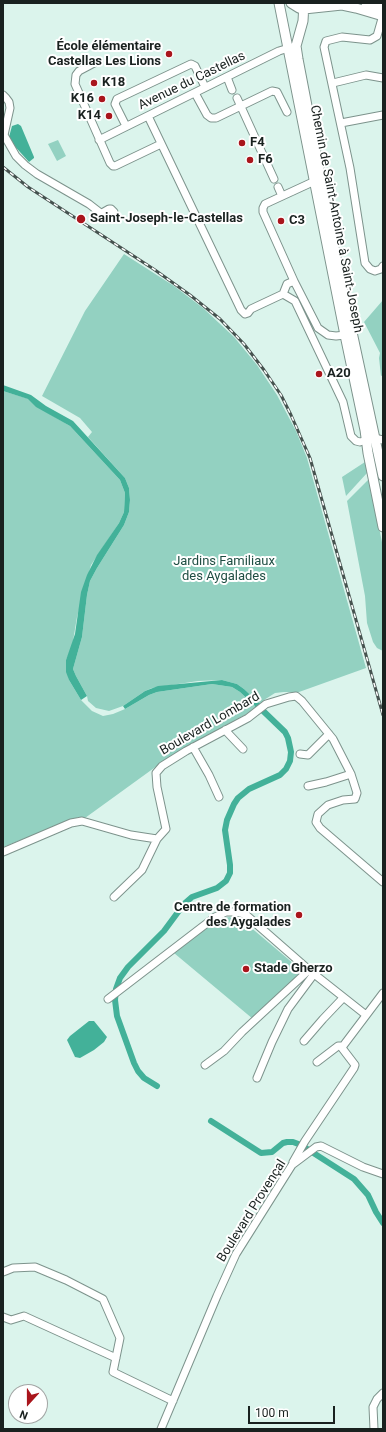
<!DOCTYPE html>
<meta charset="utf-8">
<style>
body{margin:0}
#map{position:relative;width:386px;height:1432px;overflow:hidden;background:#dbf4ec;font-family:Roboto,sans-serif}
canvas{display:block}
.frame{position:absolute;inset:0;border:4px solid #19211f;pointer-events:none}
.north{position:absolute;left:8px;top:1384px;width:40px;height:40px;box-sizing:border-box;background:#fff;border:1px solid #a3a6a5;border-radius:50%;rotate:201deg;font-size:11px;font-weight:700;line-height:16px;text-align:center;color:#19211f}
.north::after{content:'';display:block;margin:auto;width:14px;height:18px;background:#a9151c;clip-path:polygon(50% 0,100% 100%,50% 72%,0 100%)}
.scale{position:absolute;left:248px;top:1406px;width:87px;height:18px;box-sizing:border-box;border:2px solid #19211f;border-top:0;padding-left:5px;font-size:12px;line-height:14px;white-space:nowrap;color:#19211f;-webkit-text-stroke:3px #fff;paint-order:stroke}
</style>
<div id="map">
<canvas width="386" height="1432"></canvas>
<div class="frame"></div>
<div class="north">N</div>
<div class="scale">100 m</div>
</div>
<script>
const context = document.querySelector('canvas').getContext('2d');
context.lineJoin = 'round';
function fill(path, color) { context.fillStyle = color; context.fill(path, 'evenodd'); }
const shape = rows => new Path2D(rows.map(r => 'M' + r).join(''));
function trace(path, color, width, dash) { context.strokeStyle = color; context.lineWidth = width; context.lineCap = dash ? 'butt' : 'round'; context.setLineDash(dash || []); context.stroke(path); }
function write(font, color, halo, rows, align = 'center') {
  context.font = font + ' Roboto,sans-serif'; context.lineWidth = 4; context.setLineDash([]); context.textBaseline = 'middle'; context.strokeStyle = halo; context.fillStyle = color; for (const [text, x, y, turn = 0] of rows) {
    context.save(); context.translate(x, y); context.rotate((+turn || 0) * Math.PI / 180); context.textAlign = isNaN(turn) ? turn : align; if (halo) context.strokeText(text, 0, 0); context.fillText(text, 0, 0); context.restore();
  }
}
fill(shape([
 [58,140,66,156,57,161,48,144],
 [124,254,174,286,203,308,234,337,257,365,277,395,296,431,307,458,366,668,299,692,284,692,275,693,264,700,260,704,244,689,237,684,222,680,198,681,152,688,145,691,123,706,109,711,96,708,88,701,87,696,76,676,73,669,82,637,87,595,90,581,97,568,124,525,129,512,130,500,129,488,125,478,88,437,92,432,80,418,42,396,85,311],
 [383,300,383,375,381,376,379,358,380,353,364,322],
 [3,391,29,399,36,406,70,426,120,480,125,493,124,512,119,523,91,565,77,617,72,647,66,660,69,680,81,700,92,711,103,716,113,714,125,709,149,695,157,692,212,684,232,687,240,692,257,708,172,755,85,818,79,817,3,847],
 [365,462,367,473,346,496,342,477],
 [369,479,383,547,383,651,377,648,373,642,367,623,365,596,347,501],
 [230,917,236,922,242,920,301,970,300,974,253,1019,174,953,218,919]
]), '#93d1c1');
fill(shape([
 [18,124,21,126,34,157,34,158,29,162,11,142,9,137,12,126],
 [3,385,31,395,46,406,73,421,125,478,129,488,130,500,129,512,124,525,97,568,90,581,87,595,82,637,73,669,76,676,87,696,81,700,69,680,66,672,66,660,75,634,81,592,87,575,97,555,119,523,124,512,125,493,120,480,70,426,36,407,28,399,3,391],
 [222,680,237,684,244,689,260,704,257,708,240,692,232,687,212,684,157,692,149,695,125,709,123,706,145,691,158,686],
 [89,1021,94,1021,107,1037,104,1042,94,1050,80,1058,75,1057,67,1040,70,1036]
]), '#43b199');
trace(shape([
 [157,1086,144,1078,138,1071,134,1063,117,1016,115,1000,116,989,120,978,128,967,164,931,184,904,192,897,217,888,226,881,230,873,230,865,225,830,227,820,234,804,238,798,249,789,280,775,286,769,290,761,291,752,288,738,285,732,258,706],
 [211,1121,261,1153,272,1152,283,1143,287,1142,293,1142,301,1145,354,1179,368,1195,376,1212,383,1223]
]), '#43b199', 6);
const minor = shape([
 [383,15,377,36,370,40,342,37,326,41,324,47,350,168,365,263,370,269,375,271,381,269,383,266],
 [96,62,79,71,76,75,75,84,110,163,113,166,115,166,161,144],
 [227,77,232,90],
 [333,83,366,75,383,78],
 [195,93,207,115,211,118,216,118,272,91,277,92,287,112],
 [3,95,6,98,9,102,10,108,4,135,16,156,25,165,37,174,89,204,107,218,113,217,114,212,111,209,109,209,102,213],
 [237,98,274,179],
 [148,116,241,310,245,314,248,313,251,309,283,294],
 [341,123,383,115],
 [126,126,115,104,117,99,191,64,195,66,205,87],
 [99,140,279,51,292,47],
 [317,180,265,204,263,208,263,212,294,281,287,284,283,294,295,301,343,402,351,436,356,441,360,442,374,438,383,440],
 [278,187,282,196],
 [294,281,318,328,328,335,336,336,345,335],
 [225,730,243,749],
 [193,747,209,775,219,797],
 [300,754,308,755,329,734],
 [308,786,326,782,351,774],
 [3,852,71,823,82,821,131,835,157,839,166,829,157,787,156,773,162,766,186,751,248,718,266,704,289,697,296,696,302,701,333,739,351,774,357,793,355,799,343,800,328,805,318,814,316,822,320,828,383,882],
 [114,897,142,870,157,839],
 [108,999,215,917,226,912,235,912,245,914,309,970,366,1015],
 [304,1041,323,1019,343,998],
 [317,1062,338,1046,343,1046],
 [205,1065,224,1051,242,1032,309,970],
 [257,1078,272,1042,288,1009,314,974],
 [293,1162,305,1141,354,1068,355,1065,342,1048,343,1046,383,993],
 [3,1272,13,1268,35,1267,66,1280,103,1299,120,1338,113,1372,173,1401],
 [3,1317,11,1320,24,1316,116,1358],
 [161,1429,217,1296,236,1254,292,1165,316,1147,321,1146,363,1167,383,1174],
 [374,1429,373,1407,377,1399,383,1393]
]);
const major = shape([
 [279,3,345,335,365,430,368,453,383,527],
 [291,3,299,8,304,9,342,5,356,8,383,16],
 [304,3,303,21,296,46,298,59,338,267,383,476],
 [366,3,383,8]
]);
trace(minor, '#7d938c', 9);
trace(major, '#7d938c', 11);
trace(minor, '#fff', 7);
trace(major, '#fff', 9);
const rail = shape([
 [3,167,28,187,155,270,190,295,220,319,244,344,264,370,281,395,291,415,310,458,383,715]
]);
trace(rail, '#46524f', 3);
trace(rail, '#fff', 1.5, [4.5]);
for (const [x, y, r, color] of [
 [169,54,4,"#a9151c"],
 [94,83,4,"#a9151c"],
 [102,99,4,"#a9151c"],
 [109,116,4,"#a9151c"],
 [242,143,4,"#a9151c"],
 [250,160,4,"#a9151c"],
 [81,219,5,"#a9151c"],
 [281,221,4,"#a9151c"],
 [319,374,4,"#a9151c"],
 [299,915,4,"#a9151c"],
 [246,969,4,"#a9151c"]
]) { const dot = new Path2D(); dot.arc(x, y, r, 0, 2 * Math.PI); context.fillStyle = color; context.fill(dot); trace(dot, '#fff', 1.5); }
write('bold 13px', '#19211f', '#fff', [
 ["École élémentaire",161,47,"right"],
 ["Castellas Les Lions",161,62,"right"],
 ["K18",102,83],
 ["K16",94,99,"right"],
 ["K14",101,116,"right"],
 ["F4",250,143],
 ["F6",258,160],
 ["Saint-Joseph-le-Castellas",90,219],
 ["C3",289,221],
 ["A20",327,374],
 ["Centre de formation",291,908,"right"],
 ["des Aygalades",291,923,"right"],
 ["Stade Gherzo",254,969]
], 'left');
write('13px', '#19211f', '#fff', [
 ["Avenue du Castellas",192,81,-26],
 ["Chemin de Saint-Antoine à Saint-Joseph",336,219,79],
 ["Boulevard Lombard",210,724,-30],
 ["Boulevard Provençal",252,1211,-58]
]);
write('13px', '#1f4e43', '#fff', [
 ["Jardins Familiaux",224,562],
 ["des Aygalades",224,577]
]);
</script>
